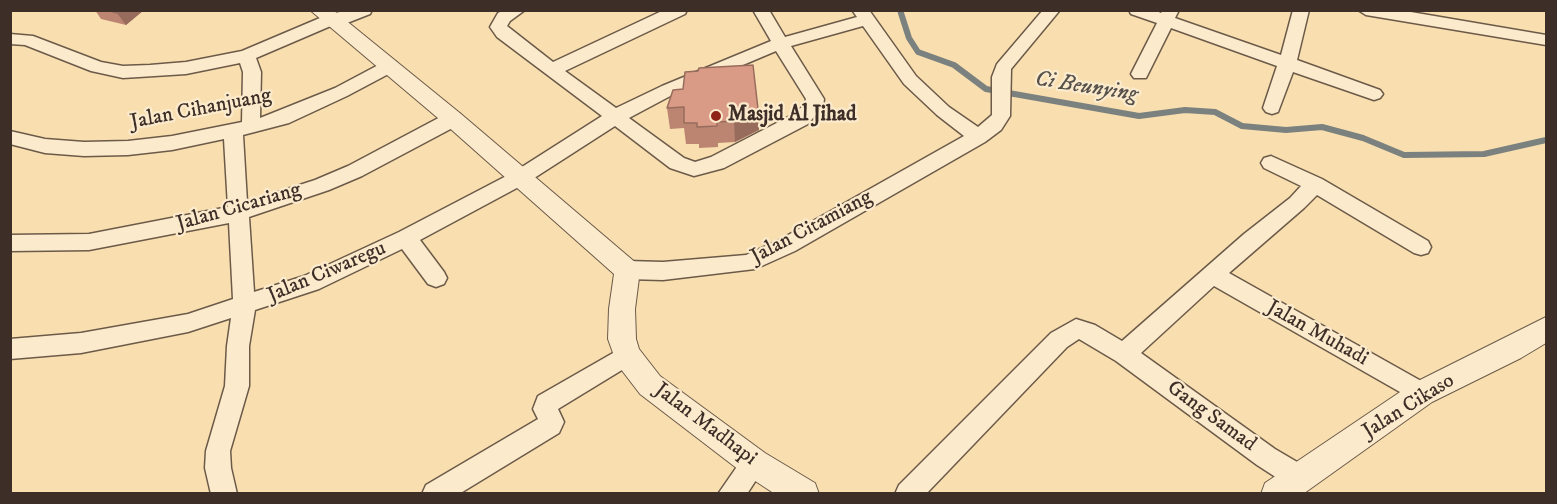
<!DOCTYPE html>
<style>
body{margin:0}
#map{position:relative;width:1557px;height:504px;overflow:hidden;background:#f9dfb0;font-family:"IM FELL DW Pica",serif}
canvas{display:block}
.frame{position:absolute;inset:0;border:12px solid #3d2e27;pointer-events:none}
</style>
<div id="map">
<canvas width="1557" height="504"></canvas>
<div class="frame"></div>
</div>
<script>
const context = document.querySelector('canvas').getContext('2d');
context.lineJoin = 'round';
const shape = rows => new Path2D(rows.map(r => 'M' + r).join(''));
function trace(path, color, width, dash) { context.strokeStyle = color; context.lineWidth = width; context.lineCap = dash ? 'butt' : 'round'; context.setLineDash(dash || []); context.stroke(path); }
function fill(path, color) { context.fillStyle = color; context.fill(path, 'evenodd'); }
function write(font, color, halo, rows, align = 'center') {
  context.font = font + ' "IM FELL DW Pica",serif'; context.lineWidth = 4.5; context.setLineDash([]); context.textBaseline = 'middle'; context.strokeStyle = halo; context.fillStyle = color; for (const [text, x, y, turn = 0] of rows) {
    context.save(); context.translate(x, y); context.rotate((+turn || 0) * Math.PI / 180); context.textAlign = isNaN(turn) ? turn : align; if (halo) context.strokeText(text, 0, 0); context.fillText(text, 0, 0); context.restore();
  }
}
trace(shape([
 [900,10,909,38,918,52,954,65,986,89,1139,116,1185,110,1215,112,1242,126,1286,130,1322,127,1363,138,1404,155,1484,154,1546,140]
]), '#7b817e', 6);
const minor = shape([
 [348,10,372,10,370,14,342,25,333,25,256,58,261,72,260,118,335,88,384,62,390,60,396,62,399,66,396,70,347,96,289,123,243,135,247,202,315,180,348,166,446,114,453,113,460,114,462,119,460,124,362,176,329,190,249,217,254,292,304,276,399,232,514,172,602,116,497,37,490,27,498,13,504,10,525,10,510,21,507,26,553,62,664,10,687,10,685,14,565,71,616,108,662,86,771,41,753,10,769,10,785,37,857,17,852,10,869,10,916,76,949,107,978,127,992,115,992,77,997,64,1043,10,1060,10,1011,69,1010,116,1001,130,985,142,795,251,755,269,663,280,627,279,619,276,616,270,619,264,627,261,663,262,746,255,781,239,964,136,937,115,904,84,863,26,791,46,824,99,823,106,808,124,724,168,694,176,670,168,615,126,528,182,420,240,444,272,447,278,444,284,436,287,428,284,402,249,319,289,255,310,249,346,249,386,230,451,231,468,237,494,211,494,205,468,206,451,225,386,227,346,231,318,188,332,81,353,10,359,10,339,81,333,188,314,233,299,229,223,89,250,10,251,10,235,89,234,228,207,224,139,172,150,128,155,84,156,45,153,10,144,10,131,45,139,84,142,128,141,172,136,242,122,243,72,240,63,186,74,123,78,91,71,25,45,10,44,10,34,33,36,101,62,123,66,150,65,186,62,242,51,327,15,348,10],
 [776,51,806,99,805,104,794,114,711,157,695,162,684,158,629,118,674,94,776,51],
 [1129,10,1154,10,1161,13,1163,10,1179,10,1175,18,1281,55,1293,10,1309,10,1297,60,1380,90,1383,94,1380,98,1374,100,1293,72,1278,112,1272,114,1266,112,1263,108,1277,66,1171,28,1146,78,1134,78,1131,74,1157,23,1131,14,1129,10],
 [1358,10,1399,10,1546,35,1546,45,1366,15,1358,10],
 [1271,156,1322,179,1428,241,1431,247,1428,253,1421,255,1414,253,1317,195,1304,208,1229,273,1430,386,1434,393,1430,400,1422,404,1414,400,1214,286,1141,353,1275,449,1309,469,1313,478,1309,487,1300,490,1291,487,1257,465,1116,361,1079,339,1067,347,926,494,895,494,899,485,1051,333,1076,319,1095,325,1122,341,1244,234,1290,198,1301,186,1264,168,1261,163,1264,158,1271,156],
 [627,345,635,348,638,355,635,362,558,409,564,422,559,433,459,494,422,494,426,485,538,419,533,409,538,396,627,345],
 [754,451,763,455,767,463,747,494,718,494,745,455,754,451]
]);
const tertiary = shape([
 [310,10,333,10,461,114,636,263,640,270,635,309,636,339,639,349,660,376,765,453,815,483,819,494,775,494,743,473,640,394,617,364,608,339,609,309,614,274,445,124,310,10],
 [1546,317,1546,343,1521,358,1432,402,1303,494,1261,494,1265,483,1412,384,1546,317]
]);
trace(minor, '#6c5a49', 3);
trace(tertiary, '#6c5a49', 2);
fill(minor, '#fbeacc');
fill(tertiary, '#fbeacc');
fill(shape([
 [95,10,144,10,126,25,101,19],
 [673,90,758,109,759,130,735,142,718,143,718,147,699,148,699,144,686,144,684,128,670,129,667,108]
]), '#bb8572');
fill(shape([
 [120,10,144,10,126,25,117,13],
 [758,109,759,130,735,142,734,121]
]), '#986c5d');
const building = shape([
 [107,10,120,10,117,13,107,10],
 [753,65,758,109,734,121,717,122,717,126,697,127,697,123,684,123,684,107,667,108,673,90,683,89,685,72,698,71,699,68,753,65]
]);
fill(building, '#d99b85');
trace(building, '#986c5d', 1.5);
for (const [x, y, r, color] of [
 [716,116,6,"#8f2418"]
]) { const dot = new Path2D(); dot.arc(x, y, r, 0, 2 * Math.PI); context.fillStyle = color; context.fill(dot); trace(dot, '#fbeacc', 2); }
write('21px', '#3d2e27', '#fbeacc', [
 ["Jalan Cihanjuang",201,110,-11],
 ["Jalan Cicariang",239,208,-16],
 ["Jalan Citamiang",812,228,-28],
 ["Jalan Ciwaregu",327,273,-23],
 ["Jalan Muhadi",1317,334,29],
 ["Jalan Cikaso",1409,407,-32],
 ["Gang Samad",1211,417,36],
 ["Jalan Madhapi",705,425,37]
]);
write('bold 21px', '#3d2e27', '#fbeacc', [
 ["Masjid Al Jihad",728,116]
], 'left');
write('italic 22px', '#57514b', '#fbeacc', [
 ["Ci Beunying",1086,88,9]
]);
</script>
